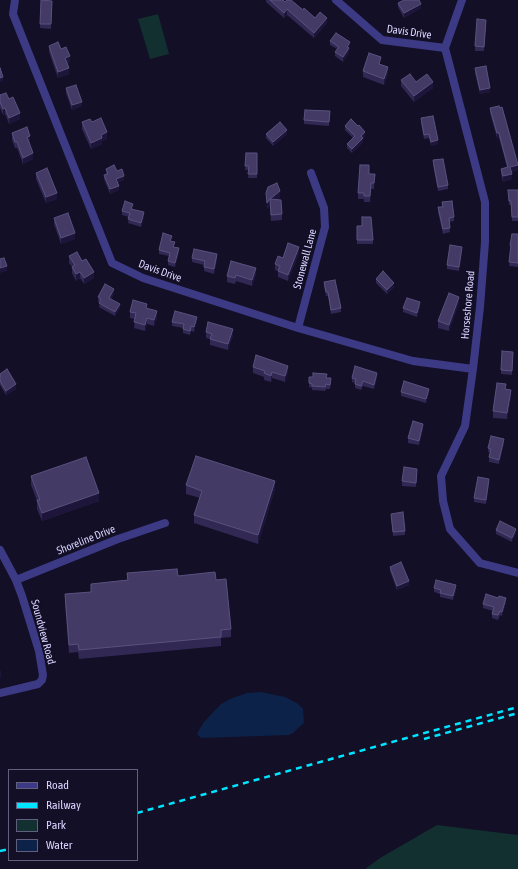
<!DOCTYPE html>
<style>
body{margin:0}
#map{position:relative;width:518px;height:869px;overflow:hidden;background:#130f26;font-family:"Asap Condensed",sans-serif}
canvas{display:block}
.legend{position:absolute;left:8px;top:769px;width:130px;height:92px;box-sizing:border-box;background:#130f26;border:1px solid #625e7d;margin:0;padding:5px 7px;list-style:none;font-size:12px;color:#d9d4ff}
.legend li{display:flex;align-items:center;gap:8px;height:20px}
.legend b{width:20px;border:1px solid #625e7d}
</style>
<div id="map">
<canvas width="518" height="869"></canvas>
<ul class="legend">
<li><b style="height:5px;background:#3d3a85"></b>Road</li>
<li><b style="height:5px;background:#00e5ff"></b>Railway</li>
<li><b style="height:11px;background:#12302f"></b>Park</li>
<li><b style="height:11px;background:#0c2248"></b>Water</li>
</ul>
</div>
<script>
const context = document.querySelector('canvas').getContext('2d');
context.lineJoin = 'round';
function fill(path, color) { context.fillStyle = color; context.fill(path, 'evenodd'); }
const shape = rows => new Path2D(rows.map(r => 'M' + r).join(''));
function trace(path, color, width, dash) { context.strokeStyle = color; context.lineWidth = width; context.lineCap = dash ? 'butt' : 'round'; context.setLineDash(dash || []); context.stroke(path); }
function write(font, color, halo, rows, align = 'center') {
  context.font = font + ' "Asap Condensed",sans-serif'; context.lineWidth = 4; context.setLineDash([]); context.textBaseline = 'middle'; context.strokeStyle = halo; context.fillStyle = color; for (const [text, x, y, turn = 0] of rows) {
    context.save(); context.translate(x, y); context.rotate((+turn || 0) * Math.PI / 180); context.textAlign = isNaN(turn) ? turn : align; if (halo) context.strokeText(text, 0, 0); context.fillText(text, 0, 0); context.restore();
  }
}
fill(shape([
 [158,14,169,54,150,59,138,19],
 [437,825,518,835,518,869,365,869,380,858]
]), '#12302f');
fill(shape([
 [261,692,285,697,297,703,303,709,304,723,293,733,289,735,201,738,197,734,199,730,204,722,221,704,230,699,247,693]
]), '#0c2248');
trace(shape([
 [15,0,13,14,112,263,143,278,298,328,413,361,473,369],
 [336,0,382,40,445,48],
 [462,0,445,48,485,202,485,242,480,307,473,369,465,426,441,476,443,501,450,529,480,563,518,573],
 [298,328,325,227,324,208,311,173],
 [0,550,16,580,22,596,39,651,43,675,42,680,38,684,0,693],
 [16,580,118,539,165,523]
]), '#3d3a85', 8);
trace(shape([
 [424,739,518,713],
 [137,813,518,707],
 [0,851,9,849]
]), '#00e5ff', 2.5, [6, 5]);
fill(shape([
 [41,0,52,1,51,29,40,28],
 [266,0,283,0,285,2,327,23,314,38,287,15,284,18,266,2],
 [398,3,421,8,404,18,398,7],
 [486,24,484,51,475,51,475,46],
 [330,41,350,47,349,48,349,52,343,62,335,56,335,52,337,49,330,45],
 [49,46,70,62,67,64,69,74,58,78,49,52],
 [381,64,381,65,388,73,384,85,363,77,363,71],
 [475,68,490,92,480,94,475,73],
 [401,80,416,82,433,88,414,102,401,86],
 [66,88,82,106,72,110,66,93],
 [0,95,9,99,20,119,9,124,5,114,3,115,0,108],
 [490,108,518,165,518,170,511,172,512,179,503,182,501,174,501,169,507,167,499,138,497,138,490,113],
 [330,111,329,126,304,124,304,120],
 [421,118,438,144,431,146,429,138,424,139,421,123],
 [82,122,107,139,102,141,102,144,91,149,82,129],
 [345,126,365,136,363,138,363,142,352,153,347,148,347,144,353,138,345,130],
 [12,133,30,142,29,143,33,159,23,164,17,148,15,148,12,140],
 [266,134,287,134,273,146,266,138],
 [246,153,257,153,257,178,248,178,249,170,245,170],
 [433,160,448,185,448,189,438,191,433,165],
 [106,169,117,171,124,180,117,183,119,190,110,194,104,179,104,175,106,174],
 [36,173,57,199,46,203,36,179],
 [369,174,375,174,374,189,371,189,370,202,364,202,364,199,358,199,358,193],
 [508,190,518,190,518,221,512,221,511,205,509,205],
 [266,193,280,197,277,200,282,214,282,220,271,221,270,206,267,209],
 [442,202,454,217,454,221,449,222,450,232,443,234,438,212,438,207,442,207],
 [133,208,132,209,144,217,141,227,128,223,129,217,122,215,122,211],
 [54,218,75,239,61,244,54,224],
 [357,226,373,240,373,244,357,244],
 [518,234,518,267,509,266,511,249,510,249,510,245],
 [172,240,171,241,174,247,179,252,175,267,168,265,168,261,169,256,159,254,159,250],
 [462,251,459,271,447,269,447,265],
 [299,253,288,281,278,277,278,271,275,270,275,264,283,258],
 [69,256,82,261,94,278,84,284,80,278,76,281,72,273,72,267,69,263],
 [192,258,217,259,214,274,204,271,204,265,192,262],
 [256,274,252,286,236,281,235,284,227,282,227,276],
 [376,279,394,287,387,294,376,283],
 [324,282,341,308,341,312,331,314,328,296,326,296,324,286],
 [114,293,111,299,120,308,115,316,99,307,100,302,98,301,98,297],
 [459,303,449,331,438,328,438,321],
 [420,306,417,317,403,312,403,308],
 [147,309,157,317,154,326,147,324,145,331,134,328,135,319,130,318,130,312],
 [197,321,194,332,191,331,190,335,183,333,183,328,172,326,172,322],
 [206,332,233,335,228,350,210,345,210,339,206,338],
 [513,352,512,375,501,374,501,370],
 [253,367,288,372,285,382,272,378,271,382,264,380,264,377,253,373],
 [0,374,16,389,6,395,0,385],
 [377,377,374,389,363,386,361,390,355,388,355,383,352,382,352,378],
 [327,378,331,382,330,389,326,389,325,391,312,390,312,388,309,387,309,383],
 [506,389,511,396,507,419,493,418,493,411],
 [401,392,429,393,426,403,401,396],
 [423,428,419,445,408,443,408,438],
 [504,443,499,464,489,462,489,457,490,452,488,452,488,448],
 [417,473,416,487,402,486,402,481],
 [31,476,99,501,42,521,37,509,37,501,31,485],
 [489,483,486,504,474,502,474,498],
 [186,485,275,489,258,544,194,523,194,515,200,498,186,494],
 [391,514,405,531,405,535,393,536],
 [496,530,516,533,512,542,496,534],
 [390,567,409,585,397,590,390,571],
 [127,573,178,576,216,580,231,629,231,637,221,638,221,646,79,659,78,652,69,653,65,603,65,594,91,592,91,584,127,580],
 [434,588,456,590,453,600,440,597,440,594,434,592],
 [498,598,506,602,502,616,500,615,498,620,492,618,492,614,493,611,483,608,483,604]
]), '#312854');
fill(shape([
 [421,4,421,8,404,18,404,13],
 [287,9,287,15,284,18,284,13],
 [327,18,327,23,314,38,314,33],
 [350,42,350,47,347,51,347,47],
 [349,48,349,52,343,62,343,57],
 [70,56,70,62,65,64,65,58],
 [388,67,388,73,384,85,384,79],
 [69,68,69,74,58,78,58,72],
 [3,77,3,81,0,82,0,78],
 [433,82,433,88,414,102,414,96],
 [490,88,490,92,480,94,480,90],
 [82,102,82,106,72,110,72,105],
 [5,108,5,114,3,115,3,109],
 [20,113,20,119,9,124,9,118],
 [287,130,287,134,273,146,273,142],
 [107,132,107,139,102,141,102,144,91,149,91,143,101,135],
 [365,132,365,136,363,138,363,142,352,153,352,149,361,136],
 [497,133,499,133,499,138,497,138],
 [30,136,30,142,27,144,27,137],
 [438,140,438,144,431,146,431,142],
 [33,153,33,159,23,164,23,158],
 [518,165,518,170,510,172,510,167],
 [512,174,512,179,503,182,503,176],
 [124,176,124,180,116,183,116,179],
 [119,186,119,190,110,194,110,189],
 [280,191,280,197,270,206,270,199],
 [57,193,57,199,46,203,46,197],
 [270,199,270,206,267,209,267,203],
 [144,212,144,217,141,227,141,223],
 [75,233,75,239,61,244,61,238],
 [299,247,299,253,288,281,288,275],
 [462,247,462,251,459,271,459,267],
 [179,248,179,252,175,267,175,263],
 [217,254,217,259,214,274,214,269],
 [7,266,7,271,0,273,0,268],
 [256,268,256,274,252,286,252,280],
 [80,272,80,278,76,281,76,274],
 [94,272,94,278,84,284,84,278],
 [394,283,394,287,387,294,387,290],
 [114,289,114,293,109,302,109,298],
 [459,297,459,303,449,331,449,325],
 [420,302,420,306,417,317,417,313],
 [120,304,120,308,115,316,115,312],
 [157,311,157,317,154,326,154,320],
 [197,317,197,321,194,332,194,327],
 [147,318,147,324,145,331,145,325],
 [233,329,233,335,228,350,228,344],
 [288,366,288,372,285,382,285,376],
 [272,372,272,378,271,382,271,376],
 [377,373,377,377,374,389,374,385],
 [16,384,16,389,6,395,6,391],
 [429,389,429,393,426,403,426,399],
 [511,390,511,396,507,419,507,413],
 [423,424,423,428,419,445,419,441],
 [504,439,504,443,499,464,499,460],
 [489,479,489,483,486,504,486,500],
 [275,481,275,489,258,544,258,535],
 [99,493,99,501,42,521,42,513],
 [516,529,516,533,512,542,512,538],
 [409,581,409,585,397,590,397,586],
 [456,585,456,590,453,600,453,596],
 [506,598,506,602,502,616,502,612],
 [0,671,1,671,1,677,0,678]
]), '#1d163a');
const building = shape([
 [41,0,52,1,51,24,40,24,41,0],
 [270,0,283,0,285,2,287,0,291,0,303,10,304,8,315,18,320,12,327,18,314,33,287,9,284,13,270,0],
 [404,0,419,0,421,4,404,13,398,3,404,0],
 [477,19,486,20,484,47,475,46,477,19],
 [336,33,350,42,347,47,349,48,343,57,335,52,339,47,330,41,336,33],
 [58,42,61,49,66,47,70,56,65,58,69,68,58,72,49,46,58,42],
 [369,53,381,57,379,64,388,67,384,79,363,71,369,53],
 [486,66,490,88,480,90,475,68,486,66],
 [0,68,3,77,0,78,0,68],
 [410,74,416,82,427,74,433,82,414,96,401,80,410,74],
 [76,85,82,102,72,105,66,88,76,85],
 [6,93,9,99,13,97,20,113,9,118,5,108,3,109,0,102,0,95,6,93],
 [499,106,500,108,502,107,518,165,510,167,512,174,503,176,501,169,508,167,499,133,497,133,490,108,499,106],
 [305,110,330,111,329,122,304,120,305,110],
 [433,116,438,140,431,142,429,134,424,135,421,118,433,116],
 [101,118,107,132,101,135,102,138,91,143,82,122,90,119,92,122,101,118],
 [351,119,358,126,359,125,365,132,361,136,363,138,352,149,347,144,355,136,345,126,351,119],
 [280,122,287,130,273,142,266,134,280,122],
 [27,127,30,136,27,137,33,153,23,158,17,142,15,142,12,133,27,127],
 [246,153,257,153,257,174,248,174,249,166,245,166,246,153],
 [443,159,448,185,438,187,433,160,443,159],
 [114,165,117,171,122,169,124,176,116,179,119,186,110,189,104,175,108,174,106,169,114,165],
 [360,165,369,165,369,174,375,174,374,183,371,183,370,196,364,196,364,193,358,193,360,165],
 [47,168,57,193,46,197,36,173,47,168],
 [277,183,280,191,270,199,281,200,282,214,271,215,270,199,267,203,266,193,268,187,277,183],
 [508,190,518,190,518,217,512,217,511,201,509,201,508,190],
 [125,201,133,204,131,209,144,212,141,223,128,219,130,213,122,211,125,201],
 [452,201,454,217,449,218,450,228,443,229,438,207,443,207,442,202,452,201],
 [68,213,75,233,61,238,54,218,68,213],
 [362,217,371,217,373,240,357,240,357,226,362,226,362,217],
 [163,233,172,236,170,241,175,242,173,247,179,248,175,263,168,261,170,253,159,250,163,233],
 [512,234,518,234,518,263,509,262,511,245,510,245,512,234],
 [288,243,299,247,288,275,278,271,280,266,275,264,278,256,283,258,288,243],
 [450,245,462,247,459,267,447,265,450,245],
 [194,249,217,254,214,269,204,267,205,261,192,258,194,249],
 [77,252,82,261,86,259,94,272,84,278,80,272,76,274,72,267,75,265,69,256,77,252],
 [4,258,7,266,0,268,0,259,4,258],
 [231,261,256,268,252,280,236,275,235,278,227,276,231,261],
 [383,271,394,283,387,290,376,279,383,271],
 [335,280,341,308,331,310,328,292,326,292,324,282,335,280],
 [105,284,114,289,109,298,120,304,115,312,99,303,101,299,98,297,105,284],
 [449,293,459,297,449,325,438,321,449,293],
 [407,298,420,302,417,313,403,308,407,298],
 [133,300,147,304,146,308,157,311,154,320,147,318,145,325,134,322,136,313,130,312,133,300],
 [175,311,197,317,194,327,191,326,190,331,183,329,184,324,172,322,175,311],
 [208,322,233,329,228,344,210,339,212,334,206,332,208,322],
 [502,351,513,352,512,371,501,370,502,351],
 [256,355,288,366,285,376,272,372,271,376,264,373,265,371,253,367,256,355],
 [355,366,377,373,374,385,363,381,361,386,355,384,356,379,352,378,355,366],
 [7,369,16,384,6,391,0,381,0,374,7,369],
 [313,373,327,374,326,378,331,378,330,385,326,384,325,387,312,386,312,384,309,383,309,377,313,377,313,373],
 [404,381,429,389,426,399,401,392,404,381],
 [497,383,506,384,505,389,511,390,507,413,493,411,497,383],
 [413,421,423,424,419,441,408,438,413,421],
 [491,436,504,439,499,460,489,457,491,449,488,448,491,436],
 [196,456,275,481,258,535,194,515,202,491,186,485,196,456],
 [86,457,99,493,42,513,37,500,40,500,31,476,86,457],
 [404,467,417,469,416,483,402,481,404,467],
 [478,477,489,479,486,500,474,498,478,477],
 [403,512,405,531,393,532,391,514,403,512],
 [500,521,516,529,512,538,496,530,500,521],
 [401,562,409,581,397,586,390,567,401,562],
 [177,569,178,576,215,572,216,580,226,579,231,629,221,630,221,637,79,650,78,644,69,645,65,594,91,592,91,584,128,580,127,573,177,569],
 [436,580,456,585,453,596,440,593,441,590,434,588,436,580],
 [486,594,498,598,499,596,506,598,502,612,500,611,498,615,492,614,494,607,483,604,486,594]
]);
fill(building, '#433a66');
trace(building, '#5a527e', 1);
write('11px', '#d9d4ff', '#130f26', [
 ["Davis Drive",409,32,8],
 ["Stonewall Lane",305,259,-75],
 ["Davis Drive",160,271,20],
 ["Horseshore Road",468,305,-85],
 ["Shoreline Drive",86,540,-22],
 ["Soundview Road",43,632,75]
]);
</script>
